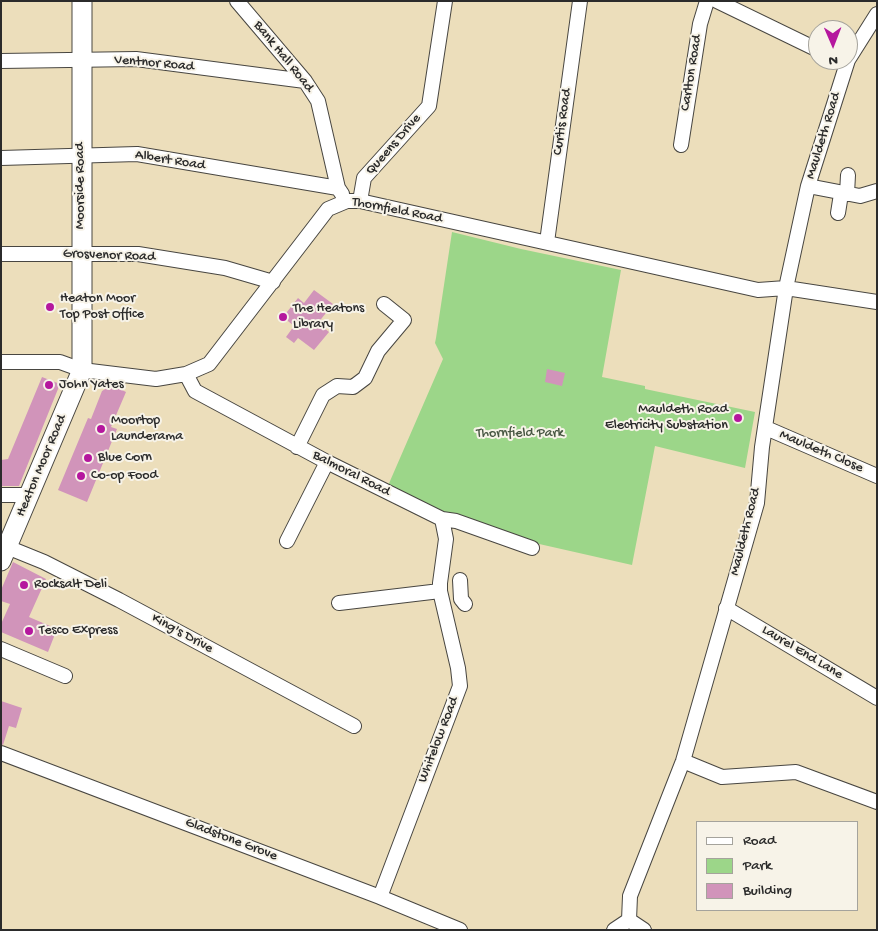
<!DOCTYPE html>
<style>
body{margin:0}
#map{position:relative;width:878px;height:931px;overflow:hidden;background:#ecdebb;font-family:"Gochi Hand",sans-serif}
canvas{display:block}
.frame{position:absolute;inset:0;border:2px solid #2b2b2b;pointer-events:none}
.legend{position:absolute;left:696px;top:821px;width:162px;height:90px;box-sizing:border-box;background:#f7f3e8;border:1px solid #a5a39c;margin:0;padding:6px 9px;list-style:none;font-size:15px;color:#2b2b2b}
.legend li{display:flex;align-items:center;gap:10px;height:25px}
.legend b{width:25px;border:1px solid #a5a39c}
.north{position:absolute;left:808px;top:20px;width:50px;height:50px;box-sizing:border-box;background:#f7f3e8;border:1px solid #a5a39c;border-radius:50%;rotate:179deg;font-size:14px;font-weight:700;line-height:20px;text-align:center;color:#2b2b2b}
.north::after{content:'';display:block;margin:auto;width:18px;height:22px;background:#b5179e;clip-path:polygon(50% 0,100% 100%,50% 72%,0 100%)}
</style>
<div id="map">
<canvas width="878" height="931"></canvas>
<div class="frame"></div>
<ul class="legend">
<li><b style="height:6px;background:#fff"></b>Road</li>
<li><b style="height:14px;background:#9cd689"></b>Park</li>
<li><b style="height:14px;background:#d194ba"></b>Building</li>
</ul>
<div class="north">N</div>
</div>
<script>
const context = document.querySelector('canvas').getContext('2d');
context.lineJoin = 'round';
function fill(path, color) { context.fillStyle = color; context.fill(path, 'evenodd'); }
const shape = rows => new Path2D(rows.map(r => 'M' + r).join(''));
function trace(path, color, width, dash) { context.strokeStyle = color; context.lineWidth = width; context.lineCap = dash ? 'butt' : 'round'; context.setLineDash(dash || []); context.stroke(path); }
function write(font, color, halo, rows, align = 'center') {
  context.font = font + ' "Gochi Hand",sans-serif'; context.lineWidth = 4; context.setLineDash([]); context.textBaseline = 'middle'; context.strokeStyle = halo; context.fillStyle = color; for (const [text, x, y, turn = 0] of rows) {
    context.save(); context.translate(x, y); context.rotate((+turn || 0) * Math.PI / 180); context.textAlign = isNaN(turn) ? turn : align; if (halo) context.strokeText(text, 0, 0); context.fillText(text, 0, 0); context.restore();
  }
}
fill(shape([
 [452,232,521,249,621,270,602,377,645,386,645,389,755,412,745,468,655,446,632,565,526,541,468,522,387,488,443,359,435,343,436,338]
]), '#9cd689');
fill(shape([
 [314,290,333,304,318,323,329,332,314,350,298,338,294,343,286,337,294,326,283,317,298,298,304,303],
 [547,369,565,373,562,386,545,382],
 [42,377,60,384,19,486,1,486,1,460,8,459],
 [116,387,126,392,111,427,117,429,87,502,58,490,88,418,91,419,102,391,107,388],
 [13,562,46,579,29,617,57,629,48,652,1,632,1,624,10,604,1,601,1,590],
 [1,701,22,708,16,728,9,726,3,745,1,744]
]), '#d194ba');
const minor = shape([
 [237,1,305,81,318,101,338,188,342,194],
 [717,1,818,50],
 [848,60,877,14],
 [1,61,136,59,305,81],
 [681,145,700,24,707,1],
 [1,158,137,154,338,188],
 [808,186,860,196,877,191],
 [847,194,848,175],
 [360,201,364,178,429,106,445,1],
 [838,213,841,194],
 [547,242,580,1],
 [1,254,138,254,225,268,273,282],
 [1,362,60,362,82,370,156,379,186,374,209,364,328,209,347,201,360,201,758,290,786,288,877,302],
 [186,374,195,391,327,462,442,519,456,521,532,548],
 [766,428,877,476],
 [297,447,323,395,337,386,353,387,365,378,378,351,404,320,384,304],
 [1,495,28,495],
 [287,541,327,462],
 [7,547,44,562,119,600,354,726],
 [460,580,461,599,465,604],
 [339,603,440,591],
 [726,608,877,698],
 [1,649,65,676],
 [1,753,380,897,460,930],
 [683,761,722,777,796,772,877,802],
 [380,897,460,686,458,668,440,591,440,583,446,539,442,519],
 [629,920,630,896,683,761,757,503,762,447,786,288,808,186,848,60],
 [629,920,644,930],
 [614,930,629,920]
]);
const secondary = shape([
 [1,561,82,370,82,1]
]);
trace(minor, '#484641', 16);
trace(secondary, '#484641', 21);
trace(minor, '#fff', 14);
trace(secondary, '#fff', 19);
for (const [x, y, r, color] of [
 [50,307,5,"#b5179e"],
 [283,317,5,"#b5179e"],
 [49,385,5,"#b5179e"],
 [738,418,5,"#b5179e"],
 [101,429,5,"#b5179e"],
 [88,458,5,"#b5179e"],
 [81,476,5,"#b5179e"],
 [24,585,5,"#b5179e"],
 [29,631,5,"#b5179e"]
]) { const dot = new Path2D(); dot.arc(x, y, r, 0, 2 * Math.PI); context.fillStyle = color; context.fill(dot); trace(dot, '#f7f3e8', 2); }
write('14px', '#2b2b2b', '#f7f3e8', [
 ["Bank Hall Road",283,57,51],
 ["Ventnor Road",154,64,5],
 ["Carlton Road",692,73,-81],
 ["Curtis Road",563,122,-82],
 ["Mauldeth Road",824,136,-73],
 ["Queens Drive",394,145,-49],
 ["Albert Road",170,161,9],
 ["Moorside Road",81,186,-90],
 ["Thornfield Road",397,211,11],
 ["Grosvenor Road",109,256,2],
 ["Mauldeth Close",821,452,23],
 ["Heaton Moor Road",42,466,-67],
 ["Balmoral Road",351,474,27],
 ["Mauldeth Road",746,532,-76],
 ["King's Drive",182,634,29],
 ["Laurel End Lane",802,653,31],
 ["Whitelow Road",439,740,-69],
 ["Gladstone Grove",231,840,21]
]);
write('14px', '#2b2b2b', '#f7f3e8', [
 ["Heaton Moor",60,299],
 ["Top Post Office",60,315],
 ["The Heatons",293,309],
 ["Library",293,325],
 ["John Yates",59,385],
 ["Mauldeth Road",728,410,"right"],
 ["Electricity Substation",728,426,"right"],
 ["Moortop",111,421],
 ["Launderama",111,437],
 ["Blue Corn",98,458],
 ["Co-op Food",91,476],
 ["Rocksalt Deli",34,585],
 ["Tesco Express",39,631]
], 'left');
write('14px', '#475642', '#f7f3e8', [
 ["Thornfield Park",520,434]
]);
</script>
